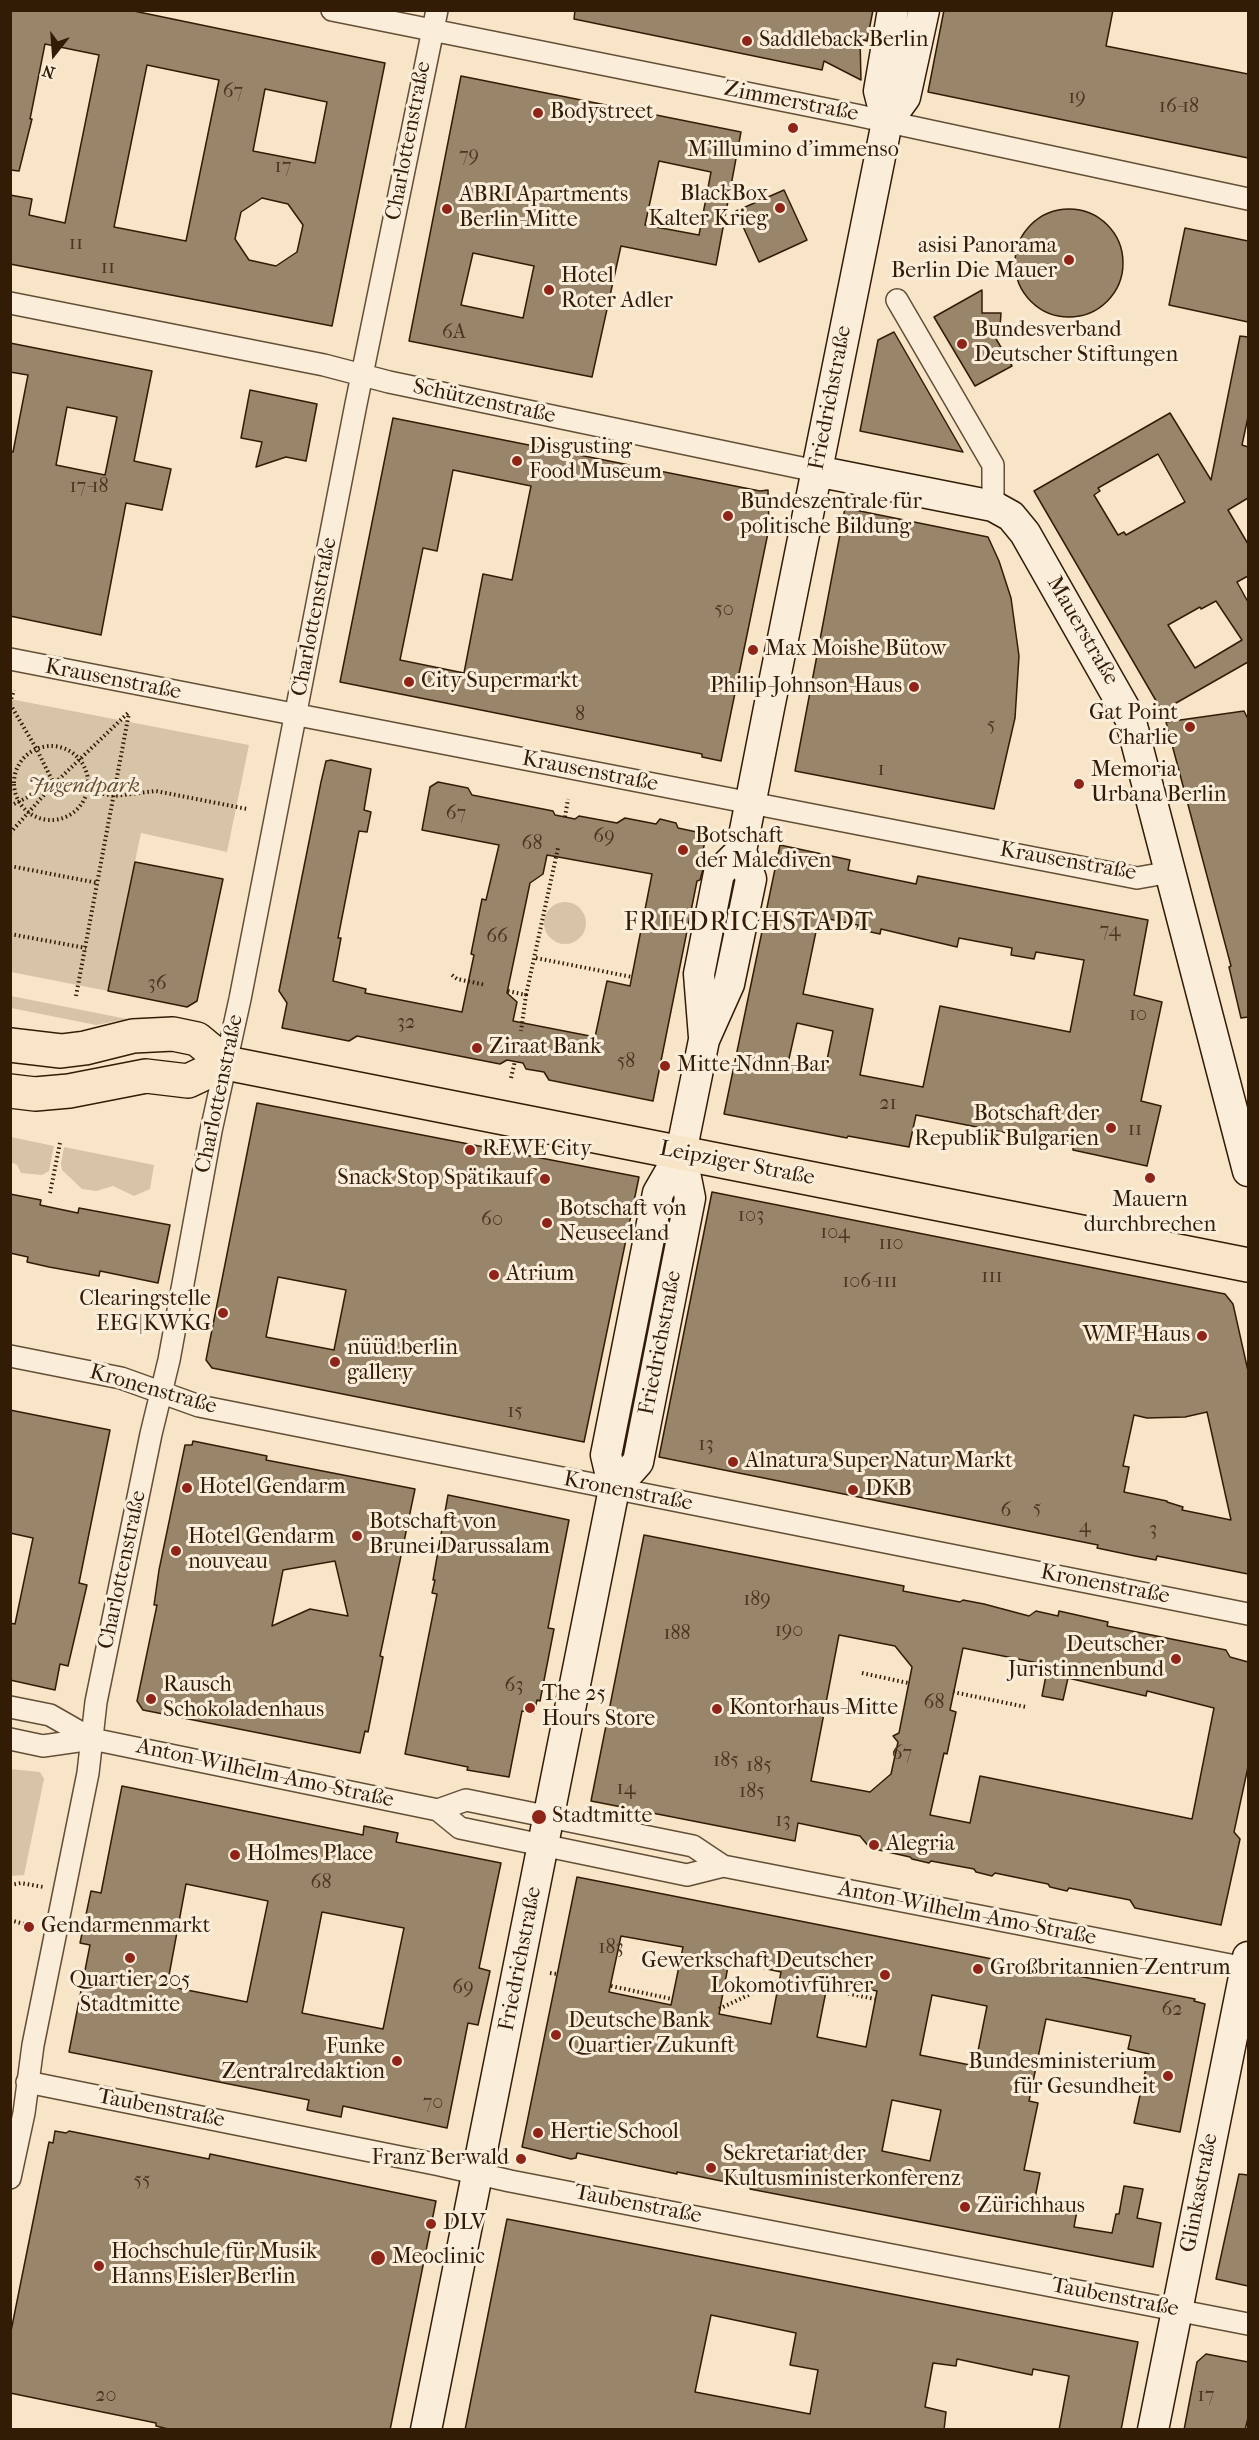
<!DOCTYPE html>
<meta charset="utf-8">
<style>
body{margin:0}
#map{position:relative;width:1259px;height:2440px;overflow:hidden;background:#f8e5c7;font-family:"IM FELL French Canon",serif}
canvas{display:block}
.frame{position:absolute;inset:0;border:12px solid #331c06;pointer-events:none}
.north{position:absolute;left:24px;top:24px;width:60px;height:60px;-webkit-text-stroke:4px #faeedb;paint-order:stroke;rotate:197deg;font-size:16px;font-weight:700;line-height:24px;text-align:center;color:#331c06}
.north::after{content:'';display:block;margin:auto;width:21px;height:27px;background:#331c06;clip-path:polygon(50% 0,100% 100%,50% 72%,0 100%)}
</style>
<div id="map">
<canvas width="1259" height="2440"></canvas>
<div class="frame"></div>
<div class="north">N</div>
</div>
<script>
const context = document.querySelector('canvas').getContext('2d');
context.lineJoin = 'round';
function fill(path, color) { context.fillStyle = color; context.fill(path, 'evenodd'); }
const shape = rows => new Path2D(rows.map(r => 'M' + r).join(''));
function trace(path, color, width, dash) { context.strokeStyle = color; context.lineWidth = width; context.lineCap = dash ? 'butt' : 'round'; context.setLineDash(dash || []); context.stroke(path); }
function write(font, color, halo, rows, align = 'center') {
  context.font = font + ' "IM FELL French Canon",serif'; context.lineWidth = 6; context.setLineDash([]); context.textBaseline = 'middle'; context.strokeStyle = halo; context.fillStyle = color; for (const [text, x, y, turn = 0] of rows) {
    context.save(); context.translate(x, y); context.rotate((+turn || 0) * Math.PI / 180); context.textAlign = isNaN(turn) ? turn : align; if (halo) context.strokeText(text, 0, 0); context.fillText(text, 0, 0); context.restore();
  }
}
fill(shape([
 [10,699,249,745,227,852,141,833,108,991,11,972],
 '544 923a21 21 0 1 1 42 0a21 21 0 1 1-42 0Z',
 [10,996,11,996,127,1019,96,1025,11,1008],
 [11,1137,54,1146,49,1171,42,1175,21,1173,17,1165,11,1162],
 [64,1147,154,1165,150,1189,134,1196,113,1186,96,1191,82,1189,62,1170,61,1164],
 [11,1769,40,1772,44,1779,24,1875,11,1876]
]), '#d7c3a6');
const building = shape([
 [10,10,129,10,385,63,332,326,10,264,10,195,32,199,29,215,65,223,99,55,45,44,30,119,32,119,19,171,10,170,10,10],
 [147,65,219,80,186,241,114,227,147,65],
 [265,89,327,102,315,163,253,151,265,89],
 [262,198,288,204,303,225,297,252,276,266,249,260,235,239,241,212,262,198],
 [575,10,873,10,867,41,860,39,861,80,824,61,822,70,574,19,575,10],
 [944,10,1113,10,1106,46,1248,74,1248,158,928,92,944,10],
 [461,76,741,132,716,265,621,246,592,377,409,341,461,76],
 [659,161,711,172,699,235,645,225,659,161],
 [473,253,534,266,523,318,461,305,473,253],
 [784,190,807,240,759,262,736,211,784,190],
 '1015 263a54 54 0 1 1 108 0a54 54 0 1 1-108 0Z',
 [1185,228,1248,241,1248,322,1169,305,1185,228],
 [982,290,982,313,1001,313,1000,327,992,332,1012,366,975,386,934,317,982,290],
 [894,332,963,452,860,431,878,340,894,332],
 [1240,336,1248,337,1248,417,1242,445,1248,447,1248,498,1228,510,1248,544,1248,576,1237,582,1248,602,1248,662,1162,711,1034,491,1170,413,1211,480,1240,336],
 [1158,454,1185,502,1126,535,1124,532,1118,535,1094,495,1100,491,1098,488,1158,454],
 [1216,601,1242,640,1195,668,1168,625,1200,607,1201,609,1216,601],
 [10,343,152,371,134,461,171,469,162,510,126,503,101,635,10,616,10,451,13,452,28,375,10,372,10,343],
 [67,407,117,417,105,475,56,465,67,407],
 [250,390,317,404,306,461,286,457,256,467,262,442,241,438,250,390],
 [393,418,760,491,768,490,769,528,721,761,702,757,702,754,340,682,393,418],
 [453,470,531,486,512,580,483,574,464,673,400,660,423,548,437,551,453,470],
 [845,508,988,537,999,561,1011,598,1019,656,1015,718,994,809,795,771,845,508],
 [1244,711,1248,719,1248,1017,1241,1018,1229,967,1231,966,1166,722,1244,711],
 [331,760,371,769,364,810,371,812,367,832,359,831,338,938,341,938,333,981,366,989,365,993,462,1012,474,955,471,954,482,899,486,900,499,845,422,830,430,787,438,782,468,788,472,795,553,811,555,815,575,819,579,816,617,823,625,818,656,824,660,819,676,823,678,828,706,834,701,863,704,866,700,880,697,881,653,1101,549,1080,544,1072,526,1069,523,1063,507,1060,500,1064,357,1036,349,1041,282,1028,287,1003,279,991,321,782,326,761,331,760],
 [547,855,652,874,630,986,607,981,595,1037,513,1021,517,1002,507,993,530,883,543,874,547,855],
 [780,845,850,860,848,870,916,884,918,876,1148,920,1134,995,1162,1002,1141,1101,1161,1106,1147,1166,1073,1150,1073,1146,916,1115,909,1147,848,1136,847,1138,724,1114,780,845],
 [819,917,858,925,857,929,880,934,881,929,957,947,959,938,1012,948,1011,955,1034,959,1036,952,1084,960,1070,1032,940,1006,923,1087,860,1075,873,1009,803,994,819,917],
 [797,1023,833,1031,825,1070,788,1063,797,1023],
 [135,862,223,879,197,1001,187,1007,108,991,135,862],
 [257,1103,639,1177,584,1442,212,1368,206,1360,257,1103],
 [278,1277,346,1290,334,1350,266,1337,278,1277],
 [712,1192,1225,1294,1233,1304,1248,1371,1248,1574,1157,1556,1156,1560,1135,1556,1097,1548,1098,1545,659,1457,712,1192],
 [1207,1412,1231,1520,1182,1510,1183,1507,1167,1502,1167,1501,1124,1492,1129,1467,1123,1466,1134,1415,1147,1418,1185,1417,1207,1412],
 [10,1194,41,1200,40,1205,78,1213,79,1208,170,1225,158,1283,100,1271,99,1276,49,1267,27,1262,28,1257,10,1253,10,1194],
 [10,1410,110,1430,79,1583,87,1585,68,1666,60,1664,55,1690,10,1680,10,1623,15,1624,33,1538,10,1533,10,1410],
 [193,1441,267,1456,266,1460,415,1489,380,1656,383,1657,368,1732,365,1731,360,1753,143,1710,137,1701,157,1605,154,1605,159,1570,185,1445,192,1445,193,1441],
 [335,1561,348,1616,310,1609,272,1626,283,1570,335,1561],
 [448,1495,569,1520,548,1628,554,1629,540,1701,537,1700,534,1713,522,1711,509,1777,467,1770,468,1767,405,1754,437,1594,432,1593,435,1580,433,1580,448,1495],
 [644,1535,904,1586,903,1591,960,1602,963,1600,984,1604,1029,1616,1036,1611,1058,1616,1059,1611,1108,1622,1107,1626,1226,1650,1230,1657,1248,1662,1248,1767,1234,1832,1240,1839,1221,1925,1135,1908,1130,1900,1069,1888,1067,1891,1050,1887,1048,1884,995,1873,992,1876,976,1872,974,1869,931,1861,929,1863,912,1859,910,1857,870,1848,860,1836,798,1823,795,1841,591,1801,644,1535],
 [839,1635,895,1646,912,1667,899,1733,893,1736,898,1742,891,1774,870,1792,811,1781,839,1635],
 [963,1648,1048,1665,1042,1696,1063,1700,1068,1678,1146,1696,1147,1691,1214,1708,1192,1819,980,1776,970,1823,930,1815,944,1753,947,1754,956,1712,950,1710,963,1648],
 [122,1786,363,1835,364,1826,398,1833,396,1842,501,1863,479,1968,490,1971,478,2025,468,2023,447,2128,343,2106,341,2117,307,2110,309,2100,69,2052,90,1945,80,1943,91,1891,101,1893,122,1786],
 [186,1884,268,1901,247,2002,167,1986,186,1884],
 [322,1912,404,1928,383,2029,302,2013,322,1912],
 [577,1877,1195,1999,1194,2001,1205,2004,1180,2132,1134,2123,1149,2054,1128,2049,1131,2036,1046,2019,1029,2101,1038,2103,1024,2170,1040,2173,1035,2198,1078,2205,1074,2227,1112,2233,1116,2214,1119,2214,1124,2186,1143,2189,1137,2218,1161,2223,1153,2267,750,2189,751,2187,677,2172,677,2174,577,2153,576,2158,571,2159,522,2147,577,1877],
 [621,1936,683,1947,671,2005,609,1992,621,1936],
 [729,1961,781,1972,771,2024,719,2014,729,1961],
 [828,1981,877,1991,866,2047,817,2037,828,1981],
 [932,1995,987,2006,975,2066,920,2055,932,1995],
 [892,2100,941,2110,930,2161,882,2151,892,2100],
 [55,2131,66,2133,69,2131,209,2159,210,2154,436,2201,390,2430,172,2430,156,2426,156,2423,10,2393,10,2336,49,2142,53,2143,55,2131],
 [1239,2174,1248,2175,1248,2286,1216,2279,1239,2174],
 [507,2219,1138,2342,1121,2430,1059,2430,1069,2376,1033,2369,1032,2375,957,2359,956,2366,933,2363,925,2407,946,2412,944,2430,465,2430,507,2219],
 [711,2315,796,2333,790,2365,818,2370,810,2414,695,2392,711,2315],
 [1206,2354,1248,2362,1248,2418,1245,2430,1184,2430,1197,2362,1206,2354]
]);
fill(building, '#99856a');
trace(building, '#331c06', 1.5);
const street = shape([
 [332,10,856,115,1248,199],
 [897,300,993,465,993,506],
 [10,303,324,365,389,382,816,471],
 [10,659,1137,878,1171,872],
 [10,1356,121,1378,199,1406,1248,1614],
 [10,1707,50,1715,92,1739,438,1810,460,1828,687,1875,723,1866],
 [10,1739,43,1746,92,1739],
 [438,1810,466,1800,693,1846,723,1866,1225,1964,1246,1968,1248,1971],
 [27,2082,440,2165,510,2181,1248,2324],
 [10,2178,24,2113,33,2045,88,1773,96,1702,151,1434,169,1360,211,1131,240,999,356,404,437,10]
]);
const secondary = shape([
 [887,122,879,91,893,10],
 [816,471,993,506,1011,516,1025,533,1130,718,1248,1171],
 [704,1037,699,974,719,873,741,851],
 [614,1489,638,1462,690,1198,681,1153],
 [426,2430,614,1489,606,1455,658,1193,681,1153,704,1040,729,984,751,879,741,851,769,708,887,122,905,97,924,10],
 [1153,2430,1248,1957]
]);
const primary = shape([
 [10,1045,61,1051,85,1048,133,1036,173,1034,197,1039,226,1063,1248,1265],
 [10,1091,35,1094,69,1091,146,1076,188,1081,226,1063]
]);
trace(street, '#644e36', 24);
trace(secondary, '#331c06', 33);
trace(primary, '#331c06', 36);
trace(shape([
 [10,703,14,690],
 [10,704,36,748,54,784],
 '14 783a37 37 0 1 1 74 0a37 37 0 1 1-74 0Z',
 [10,806,54,784,114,796,156,791,247,809],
 [565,817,568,799],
 [10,833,54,784,128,713],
 [10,866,98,883],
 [10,934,86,948],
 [536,958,632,977],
 [452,975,457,979,486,985],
 [508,991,526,995,521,1031],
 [526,995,558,848],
 [76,996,129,713],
 [511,1078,515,1061],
 [50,1193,60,1143],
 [862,1673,908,1683],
 [953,1692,1026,1707],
 [10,1885,21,1883,43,1887],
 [10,1920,34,1927],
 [550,1973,557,1974],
 [611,1986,672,1999],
 [826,1989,875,1999],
 [719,2009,780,1980]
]), '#331c06', 4, [1.5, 3]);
trace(street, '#faeedb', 21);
trace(secondary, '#faeedb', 30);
trace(primary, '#f8e5c7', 33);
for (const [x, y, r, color] of [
 [747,41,6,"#8f2418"],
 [538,113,6,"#8f2418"],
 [793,128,6,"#8f2418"],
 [780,208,6,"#8f2418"],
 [447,209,6,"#8f2418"],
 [1069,260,6,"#8f2418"],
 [549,290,6,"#8f2418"],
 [962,344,6,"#8f2418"],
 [517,461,6,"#8f2418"],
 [728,516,6,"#8f2418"],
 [753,650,6,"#8f2418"],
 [409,682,6,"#8f2418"],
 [914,687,6,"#8f2418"],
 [1190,727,6,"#8f2418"],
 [1079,784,6,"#8f2418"],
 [683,850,6,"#8f2418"],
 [477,1048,6,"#8f2418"],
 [665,1066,6,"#8f2418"],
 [1111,1128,6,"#8f2418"],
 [470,1150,6,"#8f2418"],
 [1150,1178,6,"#8f2418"],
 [545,1179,6,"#8f2418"],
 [547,1223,6,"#8f2418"],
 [494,1275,6,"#8f2418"],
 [223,1313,6,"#8f2418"],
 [1202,1336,6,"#8f2418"],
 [335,1362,6,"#8f2418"],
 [733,1462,6,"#8f2418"],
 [187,1488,6,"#8f2418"],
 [853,1490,6,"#8f2418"],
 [357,1536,6,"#8f2418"],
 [176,1551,6,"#8f2418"],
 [1176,1659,6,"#8f2418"],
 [151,1699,6,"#8f2418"],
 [530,1708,6,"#8f2418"],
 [717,1709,6,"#8f2418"],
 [539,1817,8,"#8f2418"],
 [874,1845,6,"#8f2418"],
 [235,1855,6,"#8f2418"],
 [29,1927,6,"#8f2418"],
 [130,1958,6,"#8f2418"],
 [978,1969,6,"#8f2418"],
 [885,1975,6,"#8f2418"],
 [556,2035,6,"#8f2418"],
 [397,2061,6,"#8f2418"],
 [1168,2076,6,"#8f2418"],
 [538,2133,6,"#8f2418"],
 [521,2159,6,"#8f2418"],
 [711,2168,6,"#8f2418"],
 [965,2207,6,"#8f2418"],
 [431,2224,6,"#8f2418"],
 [378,2258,8,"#8f2418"],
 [99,2266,6,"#8f2418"]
]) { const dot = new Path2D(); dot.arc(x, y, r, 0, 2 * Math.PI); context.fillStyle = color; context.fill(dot); trace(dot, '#faeedb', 2); }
write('20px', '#4c361f', null, [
 ["67",233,92],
 ["19",1077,98],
 ["16-18",1179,107],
 ["79",469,156],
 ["17",283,167],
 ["11",76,244],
 ["11",108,268],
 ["6A",454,333],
 ["17-18",89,487],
 ["50",724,610],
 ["8",580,715],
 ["5",991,726],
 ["1",881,770],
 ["67",456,814],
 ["69",604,837],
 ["68",532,844],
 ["74",1110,931],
 ["66",497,937],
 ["36",157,984],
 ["10",1138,1015],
 ["32",406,1023],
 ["58",626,1062],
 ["21",888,1104],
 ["11",1135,1130],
 ["103",751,1216],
 ["60",492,1220],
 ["104",835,1233],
 ["110",891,1244],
 ["111",992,1277],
 ["106-111",870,1282],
 ["15",515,1412],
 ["13",706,1445],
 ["5",1037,1509],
 ["6",1006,1511],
 ["4",1085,1527],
 ["3",1153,1530],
 ["189",757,1600],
 ["190",789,1631],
 ["188",677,1634],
 ["63",514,1686],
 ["68",934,1703],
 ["67",902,1754],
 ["185",726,1761],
 ["185",759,1766],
 ["14",626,1789],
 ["185",752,1792],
 ["13",783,1821],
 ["68",321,1883],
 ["183",611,1948],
 ["69",463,1988],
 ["62",1172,2010],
 ["70",433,2103],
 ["55",142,2181],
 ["20",106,2396],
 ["17",1206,2396]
]);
write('22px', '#331c06', '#faeedb', [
 ["Saddleback Berlin",759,41],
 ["Bodystreet",550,113],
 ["M'illumino d'immenso",793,151,"center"],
 ["BlackBox",768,195,"right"],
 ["Kalter Krieg",768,220,"right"],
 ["ABRI Apartments",459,196],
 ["Berlin-Mitte",459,221],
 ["asisi Panorama",1057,247,"right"],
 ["Berlin Die Mauer",1057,272,"right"],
 ["Hotel",561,277],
 ["Roter Adler",561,302],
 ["Bundesverband",974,331],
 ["Deutscher Stiftungen",974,356],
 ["Disgusting",529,448],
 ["Food Museum",529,473],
 ["Bundeszentrale für",740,503],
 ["politische Bildung",740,528],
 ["Max Moishe Bütow",765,650],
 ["City Supermarkt",421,682],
 ["Philip-Johnson-Haus",902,687,"right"],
 ["Gat Point",1178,714,"right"],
 ["Charlie",1178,739,"right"],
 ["Memoria",1091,771],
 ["Urbana Berlin",1091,796],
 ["Botschaft",695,837],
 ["der Malediven",695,862],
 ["Ziraat Bank",489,1048],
 ["Mitte-Ndnn-Bar",677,1066],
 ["Botschaft der",1099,1115,"right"],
 ["Republik Bulgarien",1099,1140,"right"],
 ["REWE City",482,1150],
 ["Snack Stop Spätikauf",533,1179,"right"],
 ["Mauern",1150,1201,"center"],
 ["durchbrechen",1150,1226,"center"],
 ["Botschaft von",559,1210],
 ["Neuseeland",559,1235],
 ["Atrium",506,1275],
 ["Clearingstelle",211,1300,"right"],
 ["EEG|KWKG",211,1325,"right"],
 ["WMF-Haus",1190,1336,"right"],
 ["nüüd.berlin",347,1349],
 ["gallery",347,1374],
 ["Alnatura Super Natur Markt",745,1462],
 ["Hotel Gendarm",199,1488],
 ["DKB",865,1490],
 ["Botschaft von",369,1523],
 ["Brunei Darussalam",369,1548],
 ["Hotel Gendarm",188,1538],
 ["nouveau",188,1563],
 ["Deutscher",1164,1646,"right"],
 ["Juristinnenbund",1164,1671,"right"],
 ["Rausch",163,1686],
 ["Schokoladenhaus",163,1711],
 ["The 25",542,1695],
 ["Hours Store",542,1720],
 ["Kontorhaus-Mitte",729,1709],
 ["Stadtmitte",552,1817],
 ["Alegria",886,1845],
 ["Holmes Place",247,1855],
 ["Gendarmenmarkt",41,1927],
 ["Gewerkschaft Deutscher",873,1962,"right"],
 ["Lokomotivführer",873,1987,"right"],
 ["Großbritannien-Zentrum",990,1969],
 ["Quartier 205",130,1981,"center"],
 ["Stadtmitte",130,2006,"center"],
 ["Deutsche Bank",568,2022],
 ["Quartier Zukunft",568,2047],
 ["Funke",385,2048,"right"],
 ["Zentralredaktion",385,2073,"right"],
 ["Bundesministerium",1156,2063,"right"],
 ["für Gesundheit",1156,2088,"right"],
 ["Hertie School",550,2133],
 ["Sekretariat der",723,2155],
 ["Kultusministerkonferenz",723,2180],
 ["Franz Berwald",509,2159,"right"],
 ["Zürichhaus",977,2207],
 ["DLV",443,2224],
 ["Hochschule für Musik",111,2253],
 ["Hanns Eisler Berlin",111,2278],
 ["Meoclinic",392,2258]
], 'left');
write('22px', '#331c06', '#faeedb', [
 ["Zimmerstraße",791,102,11],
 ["Charlottenstraße",409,141,-79],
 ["Friedrichstraße",831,398,-79],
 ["Schützenstraße",484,402,12],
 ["Charlottenstraße",315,617,-79],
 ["Mauerstraße",1082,631,60],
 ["Krausenstraße",113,680,11],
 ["Krausenstraße",590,772,11],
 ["Krausenstraße",1068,862,10],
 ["Charlottenstraße",220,1094,-78],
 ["Leipziger Straße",737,1164,11],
 ["Friedrichstraße",661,1343,-79],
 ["Kronenstraße",153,1390,16],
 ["Kronenstraße",628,1492,11],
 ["Charlottenstraße",123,1570,-78],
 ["Kronenstraße",1105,1585,11],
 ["Anton-Wilhelm-Amo-Straße",265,1774,12],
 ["Anton-Wilhelm-Amo-Straße",967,1914,11],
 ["Friedrichstraße",521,1959,-79],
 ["Taubenstraße",161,2109,11],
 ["Glinkastraße",1200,2193,-79],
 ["Taubenstraße",638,2205,11],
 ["Taubenstraße",1115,2298,11]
]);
write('italic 22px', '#644e36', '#faeedb', [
 ["Jugendpark",84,787]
]);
context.letterSpacing = '1.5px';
write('26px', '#331c06', '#faeedb', [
 ["FRIEDRICHSTADT",749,924]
]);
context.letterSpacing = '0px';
</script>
